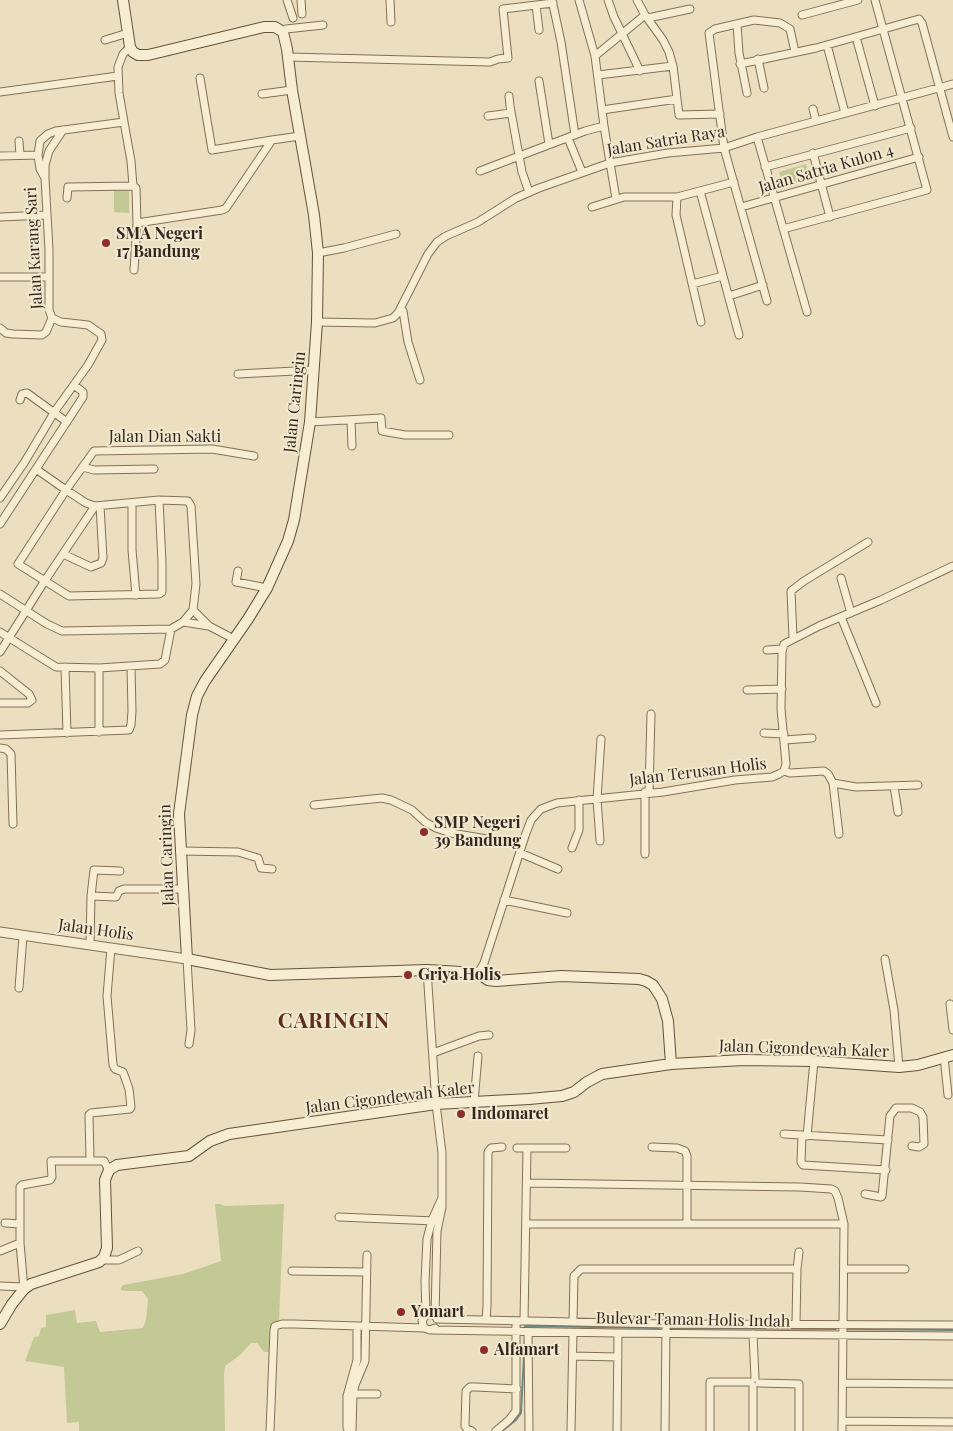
<!DOCTYPE html>
<style>
body{margin:0}
canvas{display:block;background:#ebdfc0}
</style>
<canvas width="953" height="1431"></canvas>
<script>
const context = document.querySelector('canvas').getContext('2d');
context.lineJoin = 'round';
function fill(path, color) { context.fillStyle = color; context.fill(path, 'evenodd'); }
const shape = rows => new Path2D(rows.map(r => 'M' + r).join(''));
function trace(path, color, width, dash) { context.strokeStyle = color; context.lineWidth = width; context.lineCap = dash ? 'butt' : 'round'; context.setLineDash(dash || []); context.stroke(path); }
function write(font, color, halo, rows, align = 'center') {
  context.font = font + ' "Playfair Display",serif'; context.lineWidth = 4; context.setLineDash([]); context.textBaseline = 'middle'; context.strokeStyle = halo; context.fillStyle = color; for (const [text, x, y, turn = 0] of rows) {
    context.save(); context.translate(x, y); context.rotate((+turn || 0) * Math.PI / 180); context.textAlign = isNaN(turn) ? turn : align; if (halo) context.strokeText(text, 0, 0); context.fillText(text, 0, 0); context.restore();
  }
}
fill(shape([
 [806,164,810,179,783,187,779,172],
 [114,189,129,189,129,213,114,212],
 [215,1204,220,1204,225,1206,284,1204,279,1320,274,1323,271,1330,270,1352,264,1352,257,1343,251,1343,240,1355,225,1366,224,1374,225,1431,79,1431,79,1422,67,1423,64,1367,25,1361,34,1337,39,1336,41,1328,46,1327,46,1315,75,1310,77,1323,96,1321,100,1332,143,1328,146,1320,148,1299,142,1291,126,1291,120,1290,123,1285,183,1274,221,1261]
]), '#c2c995');
trace(shape([
 [525,1328,525,1326,659,1328],
 [671,1328,836,1329],
 [847,1329,953,1330],
 [502,1431,516,1420,521,1413,525,1337]
]), '#6b8b83', 2);
const minor = shape([
 [287,0,293,18],
 [301,0,302,14],
 [390,0,391,22],
 [552,0,561,42,575,135],
 [579,0,595,56,604,126,616,199],
 [608,0,614,17,640,71],
 [637,0,645,15,663,40,669,52,673,66,679,115,720,114],
 [536,5,539,30],
 [802,15,858,0],
 [648,18,690,9],
 [737,24,739,53,747,93],
 [283,32,286,29,323,25],
 [856,37,875,106],
 [105,40,128,33],
 [827,45,845,113],
 [595,56,645,15],
 [288,57,490,62,498,59,508,58,503,9,553,3],
 [758,59,764,88],
 [740,64,816,48,919,19,922,23,953,137],
 [598,75,673,66],
 [200,78,212,150,272,140],
 [539,81,549,144],
 [0,92,118,76],
 [262,94,292,90],
 [509,96,510,106,522,172,529,192],
 [813,109,816,121],
 [602,110,677,99],
 [488,116,511,113],
 [124,122,131,161,133,186,136,188,137,223,134,270],
 [757,137,807,312],
 [568,138,582,172],
 [19,141,20,155],
 [813,153,830,217],
 [0,156,38,155],
 [765,167,911,128],
 [480,171,585,131,604,126],
 [45,178,45,165,49,151,63,130],
 [700,191,739,335],
 [677,197,676,215,701,322],
 [67,198,68,187,133,186],
 [592,207,624,197,677,197,734,182],
 [741,207,919,157],
 [0,217,47,215],
 [137,223,222,210,226,208,272,140,300,136],
 [783,229,927,190,875,0],
 [318,253,344,248,396,234],
 [0,277,48,277],
 [692,284,723,276],
 [729,296,763,285],
 [767,301,724,148,709,33,715,29,754,20,780,23,790,29,795,52],
 [403,311,408,342,420,380],
 [52,318,49,310,49,250,45,178,40,169,38,155,40,141,48,134,56,131,124,122,119,93,118,67,123,54,130,47],
 [317,322,375,323,393,318,398,313,428,254,437,242,446,236,478,222,516,198,539,188,610,163,668,153,724,148,757,137,953,84],
 [0,328,6,333,13,334,42,335,46,332,52,318],
 [238,374,314,370],
 [20,400,22,394,27,393,67,422],
 [351,420,352,446],
 [310,422,381,418,382,431,405,435,449,435],
 [83,467,94,470,154,469],
 [0,498,24,463,55,411,88,365,102,340,101,334,88,325,61,322,52,318],
 [159,500,162,563,162,592,159,594,69,596,18,564,66,490,94,451,212,449,254,456],
 [132,503,132,550,136,595],
 [0,524,83,397,83,392,74,385],
 [63,554,91,567,101,563,103,558,100,506],
 [238,571,236,582,267,588],
 [841,578,851,613],
 [0,594,47,624,62,631,171,629,183,622,193,610,196,584,191,506,188,501,159,500,95,506,86,503,66,490,36,469],
 [193,610,209,626,234,639],
 [841,617,876,703],
 [183,622,209,626],
 [0,632,56,667,99,668,160,664,165,660,171,629],
 [793,638,791,591,804,581,868,542],
 [767,650,782,649],
 [0,652,44,582,95,506],
 [65,667,67,733],
 [0,671,29,694,32,700,28,703,0,703],
 [747,690,782,689],
 [99,732,99,668],
 [764,733,784,734],
 [0,735,129,730,131,725,132,711,131,666],
 [785,740,812,738],
 [0,748,6,749,11,754,13,824],
 [784,771,790,773,824,771,828,774,833,783,839,834],
 [833,783,856,787,918,785],
 [894,786,898,812],
 [649,792,651,714],
 [314,805,382,798,391,800,412,810,425,822,436,828,451,833,522,845],
 [600,841,597,799,601,739],
 [572,848,579,830,579,800],
 [181,851,238,852,258,858,261,868,272,869],
 [520,853,558,869],
 [645,854,645,792],
 [91,896,116,897,119,891,124,889,183,889],
 [504,900,567,913],
 [90,945,91,896,94,870,120,871],
 [187,959,191,1030,189,1044],
 [885,959,894,1010,899,1067],
 [427,970,436,1104,442,1153,442,1207,437,1231,435,1316],
 [478,973,484,963,525,836,531,820,541,809,557,803,663,792,735,780,772,777,779,774,784,771,786,764,781,709,782,652,784,644,819,626,881,600,953,566],
 [19,988,23,936],
 [950,1004,953,1030],
 [433,1053,479,1036,489,1035],
 [944,1057,948,1095],
 [474,1102,478,1056],
 [784,1134,888,1140],
 [802,1136,801,1162,803,1165,886,1170],
 [807,1136,814,1061],
 [652,1147,677,1148,685,1151,687,1156,687,1224],
 [517,1148,566,1148],
 [90,1160,89,1115,91,1113,130,1109,131,1107,129,1089,123,1072,115,1069,113,1065,107,996,111,948],
 [527,1183,800,1187,831,1189,835,1191,838,1198,844,1224,842,1431],
 [865,1194,881,1197,882,1196,890,1116,896,1108,912,1108,920,1112,923,1117,924,1144,919,1147,912,1146],
 [339,1217,435,1221],
 [5,1223,20,1224,20,1243],
 [20,1224,20,1187,22,1185,50,1180,52,1177,51,1161,104,1161,109,1170],
 [526,1224,844,1224],
 [0,1251,20,1243,24,1289],
 [102,1260,119,1260,138,1251],
 [844,1269,905,1269],
 [292,1271,366,1272],
 [0,1286,24,1287],
 [426,1315,425,1282,427,1239,432,1220,441,1200],
 [437,1319,666,1324,953,1325],
 [486,1320,487,1306,488,1152,491,1148,502,1147],
 [524,1321,527,1148],
 [573,1322,574,1276,581,1269,797,1269],
 [796,1323,797,1269,799,1252],
 [424,1328,422,1321,426,1315,432,1314,437,1318],
 [433,1330,618,1333,953,1336],
 [528,1332,529,1431],
 [753,1334,755,1378],
 [573,1356,618,1357],
 [759,1383,799,1384,799,1431],
 [843,1383,953,1384],
 [753,1386,753,1431],
 [353,1394,377,1394],
 [842,1421,953,1422],
 [347,1428,347,1396,357,1360,357,1326],
 [270,1431,274,1330,275,1326,282,1324,294,1324,424,1328,430,1330,435,1328],
 [352,1431,353,1394,355,1385,365,1361,367,1255],
 [472,1431,467,1429,465,1426,466,1391,470,1387,476,1387,517,1389],
 [496,1431,509,1420,516,1411,516,1321],
 [571,1431,573,1333],
 [617,1431,618,1333],
 [665,1431,666,1324],
 [710,1431,710,1382,751,1382]
]);
const tertiary = shape([
 [0,932,187,959]
]);
const secondary = shape([
 [123,0,130,47,133,52,138,55,148,55,264,27,275,27,283,32,287,49,292,90,314,215,318,253,317,322,310,422,294,520,288,541,267,588,248,619,205,681,197,696,192,715,179,814,187,959,270,975,427,970,478,973,488,980,496,981,561,976,639,979,646,981,653,985,662,999,668,1021,671,1064],
 [0,1324,12,1304,24,1289,31,1284,99,1262,104,1257,107,1248,105,1180,109,1170,117,1165,189,1156,210,1141,229,1134,436,1104,529,1099,562,1096,574,1092,587,1082,602,1074,671,1064,743,1060,814,1061,899,1067,918,1065,953,1055]
]);
trace(minor, '#847059', 9);
trace(tertiary, '#847059', 11);
trace(secondary, '#65523d', 12);
trace(minor, '#f7edd3', 7);
trace(tertiary, '#f7edd3', 9);
trace(secondary, '#f7edd3', 10);
for (const [x, y, r, color] of [
 [106,243,5,"#902d2c"],
 [424,832,5,"#902d2c"],
 [408,975,5,"#902d2c"],
 [461,1114,5,"#902d2c"],
 [401,1312,5,"#902d2c"],
 [484,1350,5,"#902d2c"]
]) { const dot = new Path2D(); dot.arc(x, y, r, 0, 2 * Math.PI); context.fillStyle = color; context.fill(dot); trace(dot, '#f3e9d0', 2); }
write('16px', '#34281d', '#f3e9d0', [
 ["Jalan Satria Raya",666,141,-9],
 ["Jalan Satria Kulon 4",826,169,-16],
 ["Jalan Karang Sari",34,248,-93],
 ["Jalan Caringin",295,402,-84],
 ["Jalan Dian Sakti",165,437],
 ["Jalan Terusan Holis",698,772,-7],
 ["Jalan Caringin",167,855,-92],
 ["Jalan Holis",96,930,8],
 ["Jalan Cigondewah Kaler",804,1049,2],
 ["Jalan Cigondewah Kaler",390,1098,-7],
 ["Bulevar Taman Holis Indah",693,1320,1]
]);
write('bold 16px', '#34281d', '#f3e9d0', [
 ["SMA Negeri",116,234],
 ["17 Bandung",116,252],
 ["SMP Negeri",434,823],
 ["39 Bandung",434,841],
 ["Griya Holis",418,975],
 ["Indomaret",471,1114],
 ["Yomart",411,1312],
 ["Alfamart",494,1350]
], 'left');
context.letterSpacing = '1px';
write('bold 21px', '#5e2d1e', '#f3e9d0', [
 ["CARINGIN",334,1021]
]);
context.letterSpacing = '0px';
</script>
